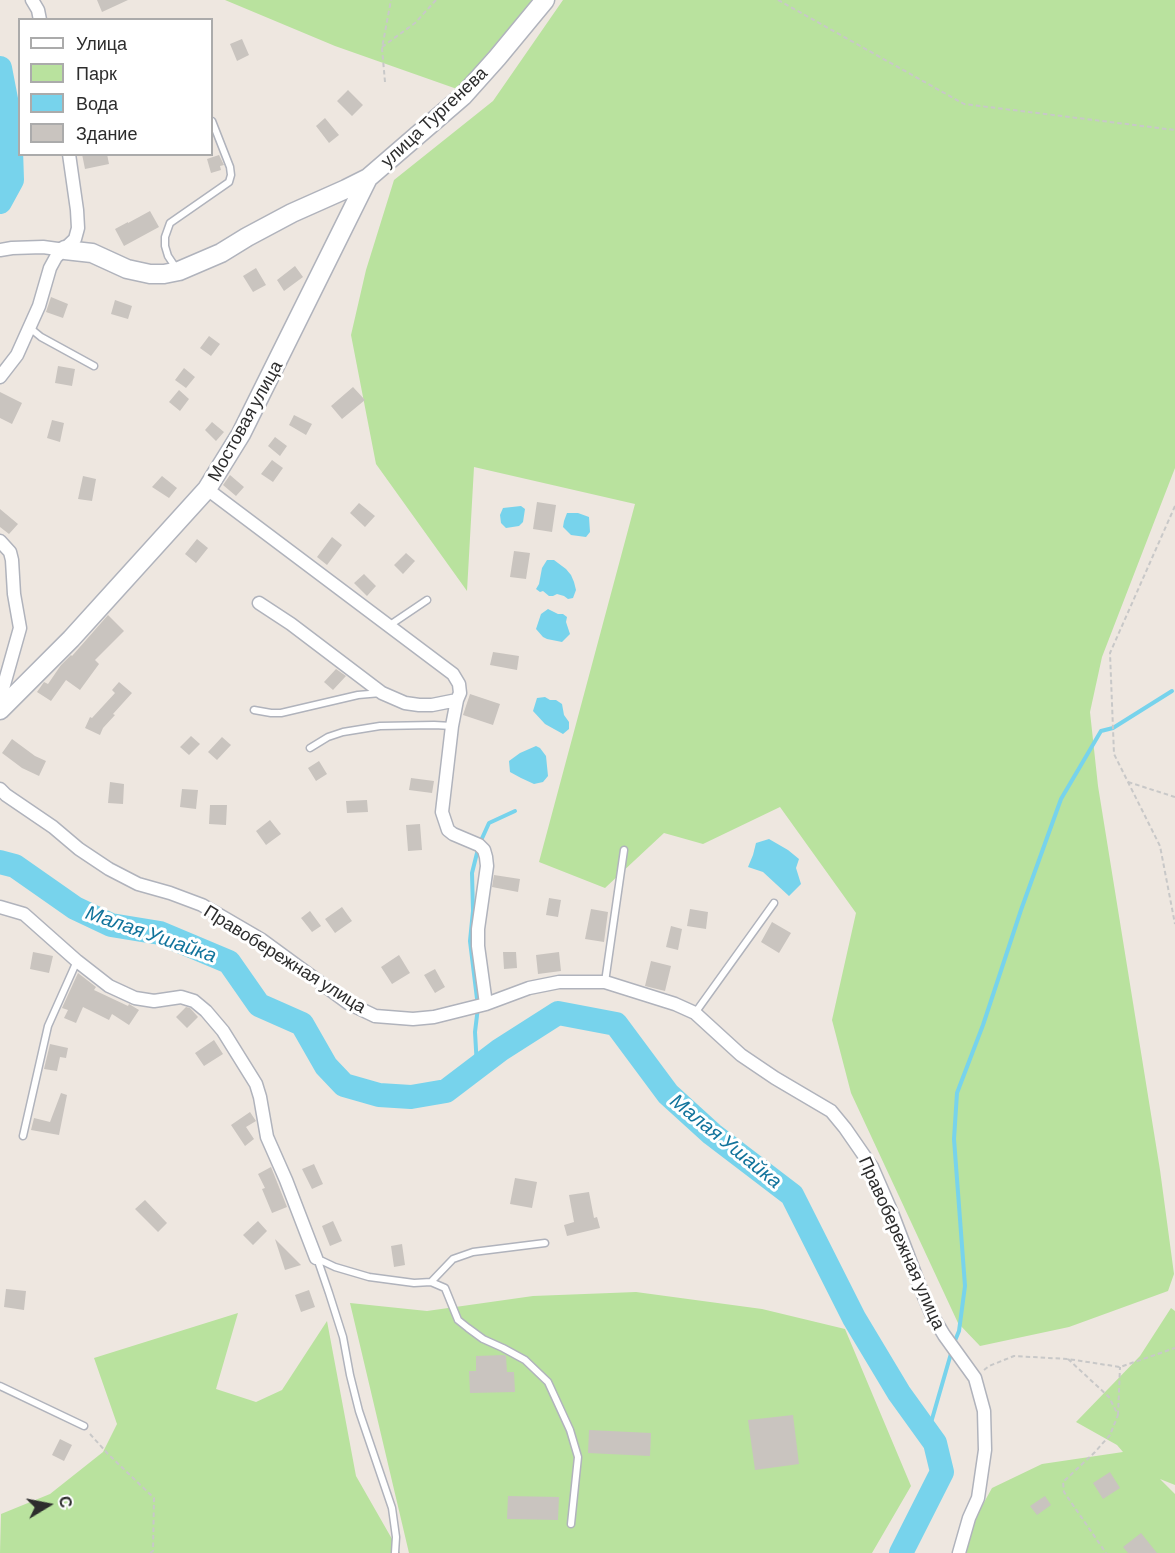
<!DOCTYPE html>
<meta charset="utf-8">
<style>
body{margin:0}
#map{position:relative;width:1175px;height:1553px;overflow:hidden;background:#eee7e0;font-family:Barlow,sans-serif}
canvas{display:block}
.legend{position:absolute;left:18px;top:18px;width:195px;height:138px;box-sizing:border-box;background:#fff;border:2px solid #ababab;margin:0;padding:8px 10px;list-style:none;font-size:18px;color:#2d2d2d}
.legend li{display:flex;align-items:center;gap:12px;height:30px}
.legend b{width:30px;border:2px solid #ababab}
.north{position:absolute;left:18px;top:1475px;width:60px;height:60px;-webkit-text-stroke:4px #fff;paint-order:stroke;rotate:80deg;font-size:16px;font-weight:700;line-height:24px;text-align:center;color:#2d2d2d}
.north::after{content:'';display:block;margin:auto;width:21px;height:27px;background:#2d2d2d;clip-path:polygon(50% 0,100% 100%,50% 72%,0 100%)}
</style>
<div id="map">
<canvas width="1175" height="1553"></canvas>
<ul class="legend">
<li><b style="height:8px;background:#fff"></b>Улица</li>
<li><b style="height:16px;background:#b9e29e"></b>Парк</li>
<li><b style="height:16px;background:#77d3ec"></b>Вода</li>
<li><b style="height:16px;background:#c9c4bf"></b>Здание</li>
</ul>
<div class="north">С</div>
</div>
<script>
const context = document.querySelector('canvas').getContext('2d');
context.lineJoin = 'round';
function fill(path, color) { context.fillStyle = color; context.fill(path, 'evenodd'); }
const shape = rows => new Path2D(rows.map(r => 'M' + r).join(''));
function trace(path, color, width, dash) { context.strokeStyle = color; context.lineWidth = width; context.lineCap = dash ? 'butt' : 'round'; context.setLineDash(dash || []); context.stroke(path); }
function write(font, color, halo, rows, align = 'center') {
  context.font = font + ' Barlow,sans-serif'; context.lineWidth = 6; context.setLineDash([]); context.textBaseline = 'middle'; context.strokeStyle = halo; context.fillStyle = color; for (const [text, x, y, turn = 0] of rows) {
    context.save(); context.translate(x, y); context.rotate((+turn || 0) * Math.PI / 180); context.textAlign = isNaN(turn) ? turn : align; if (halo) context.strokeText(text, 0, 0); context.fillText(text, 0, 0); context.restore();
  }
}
fill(shape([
 [225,0,533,0,457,89,335,46],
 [563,0,1175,0,1175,468,1102,657,1090,712,1098,786,1160,1170,1174,1274,1168,1291,1069,1327,980,1346,958,1323,851,1093,832,1020,856,913,780,807,703,844,664,833,605,888,539,862,635,504,474,467,467,591,376,464,351,335,366,270,394,180,493,101],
 [636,1292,762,1309,845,1329,911,1486,872,1553,409,1553,350,1303,427,1311,533,1296],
 [1171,1308,1175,1311,1175,1485,1160,1479,1175,1494,1175,1553,956,1553,992,1488,1042,1464,1123,1452,1117,1445,1076,1422,1140,1356],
 [238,1313,216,1389,256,1402,282,1390,327,1321,356,1476,400,1553,0,1553,1,1514,50,1494,103,1452,117,1424,94,1358]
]), '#b9e29e');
fill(shape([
 [521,506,525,509,523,522,519,526,506,528,501,523,500,515,503,508],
 [567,513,578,513,589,517,590,532,586,537,571,535,563,527,564,521],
 [547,560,554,560,566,569,571,575,574,582,576,590,573,598,568,599,564,596,557,594,553,596,549,596,543,591,540,592,536,589,539,584,542,568],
 [548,609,558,614,563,614,567,617,566,622,570,634,562,642,547,639,543,637,536,629,541,614],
 [545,697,550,700,556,700,562,704,564,715,569,722,569,729,563,734,545,724,533,711,537,698],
 [536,746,540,748,546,756,548,776,543,782,534,784,521,778,510,772,509,761,520,753],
 [769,839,788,850,799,859,796,868,801,884,789,896,763,872,748,867,753,855,756,843]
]), '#77d3ec');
trace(shape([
 [477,1067,475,1032,478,1007,470,941,473,911,472,873,479,845,489,823,515,811],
 [954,1343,959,1331,965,1286,954,1139,957,1093,983,1025,1021,910,1061,799,1101,731,1113,728,1172,691],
 [928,1433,952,1350]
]), '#77d3ec', 4);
trace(shape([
 [0,68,10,120,12,180,0,202],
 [0,862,15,866,75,908,111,925,160,933,229,962,259,1005,302,1024,326,1066,344,1085,379,1095,411,1097,446,1091,500,1050,558,1013,616,1024,668,1094,712,1134,792,1195,854,1318,899,1393,935,1443,942,1472,901,1553]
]), '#77d3ec', 24);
fill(shape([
 [97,0,128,0,102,12],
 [242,39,249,55,237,61,230,44],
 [348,90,363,105,352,116,337,101],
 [325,118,339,135,329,143,316,126],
 [82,154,107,154,109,164,85,169],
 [219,155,224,165,220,166,221,170,211,173,207,159],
 [150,211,159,227,124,246,115,229,128,222,128,223],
 [295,266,303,277,284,291,277,280],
 [256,268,266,285,253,292,243,276],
 [51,297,68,304,63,318,46,312],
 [115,300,132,306,128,319,111,314],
 [209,336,220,344,211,356,200,348],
 [58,366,75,369,72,386,55,383],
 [184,368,195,377,186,388,175,380],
 [353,387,365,400,342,419,331,406],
 [179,390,189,399,180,411,169,402],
 [0,392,22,403,12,424,0,418],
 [294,415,312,424,306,435,289,425],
 [52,420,64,423,60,442,47,438],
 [212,422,224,432,216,441,205,430],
 [275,437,287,446,280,456,268,446],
 [272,460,283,468,273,482,261,474],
 [230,475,244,487,236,496,223,485],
 [83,476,96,479,92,501,78,499],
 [162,476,177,488,169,498,152,487],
 [537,502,556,505,552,532,533,529],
 [359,503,375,516,365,527,350,513],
 [0,509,18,524,9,534,0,527],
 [332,537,342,545,327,565,317,557],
 [197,539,208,548,196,563,185,554],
 [514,551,530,553,526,579,510,577],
 [406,553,415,561,403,574,394,565],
 [364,574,376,586,367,596,354,583],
 [108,615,124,631,95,660,99,664,80,690,66,680,51,701,37,692,44,682,48,684,61,665,71,655,72,656],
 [493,652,519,656,517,670,490,665],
 [336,669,346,676,333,690,324,682],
 [119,682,132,693,113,714,115,715,103,728,100,735,85,728,90,717,92,718,115,693,112,690],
 [470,694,500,704,493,725,463,715],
 [191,736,200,744,189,755,180,747],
 [222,737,231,745,217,760,208,752],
 [12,739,35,756,46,761,39,776,22,768,2,753],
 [319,761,327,774,316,781,308,768],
 [411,778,434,781,432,793,409,790],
 [110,782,124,784,123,804,108,803],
 [182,789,198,790,196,809,180,807],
 [367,800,368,812,347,813,346,801],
 [210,805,227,805,226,825,209,824],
 [270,820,281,834,266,845,256,831],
 [420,824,422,850,408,851,406,825],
 [494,875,520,879,518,892,492,887],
 [549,898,561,900,558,917,546,915],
 [342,907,352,921,335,933,325,919],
 [591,909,608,912,604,942,585,939],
 [690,909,708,912,706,929,687,926],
 [310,911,321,926,312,932,301,918],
 [772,922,791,933,779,953,761,942],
 [671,926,682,929,678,950,666,947],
 [33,952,53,956,49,973,30,969],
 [503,952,516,952,517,968,504,969],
 [559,952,561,971,538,974,536,955],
 [399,955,410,973,392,984,381,967],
 [651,961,671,966,665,991,645,986],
 [435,969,445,987,435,993,424,975],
 [78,973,96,987,94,990,128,1006,129,1004,139,1010,129,1025,112,1014,109,1020,83,1007,76,1023,64,1018,68,1010,62,1008],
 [186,1007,190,1008,198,1017,187,1028,176,1017],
 [214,1040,223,1054,204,1066,195,1053],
 [50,1044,68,1048,66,1058,60,1057,57,1071,44,1069],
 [61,1093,67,1095,59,1135,31,1130,34,1118,50,1122],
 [250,1112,256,1121,246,1127,254,1139,245,1146,231,1125],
 [314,1164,323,1184,312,1189,302,1169],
 [271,1167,287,1207,272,1213,262,1189,265,1188,258,1174],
 [515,1178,537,1182,532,1208,510,1204],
 [589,1192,594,1218,597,1217,600,1228,567,1236,564,1225,574,1222,569,1195],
 [145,1200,167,1223,158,1232,135,1209],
 [258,1221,267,1231,253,1245,243,1235],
 [333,1221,342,1241,330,1246,322,1226],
 [275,1239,301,1265,285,1270],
 [402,1244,405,1265,394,1267,391,1246],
 [6,1289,26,1291,24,1310,4,1307],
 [309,1290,315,1307,301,1312,295,1295],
 [504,1355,506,1356,507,1372,514,1372,515,1392,470,1393,469,1371,476,1371,476,1356],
 [793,1415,799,1464,755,1470,748,1420],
 [589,1430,651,1433,650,1456,588,1453],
 [60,1439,72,1445,64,1461,52,1455],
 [1110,1472,1120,1488,1103,1499,1093,1483],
 [508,1496,559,1497,558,1520,507,1519],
 [1045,1496,1051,1505,1037,1515,1030,1506],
 [1141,1533,1157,1553,1128,1553,1123,1547]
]), '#c9c4bf');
const lane = shape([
 [176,268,168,256,165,246,165,237,170,223,229,182,231,175,230,167,212,121],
 [30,328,41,337,94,366],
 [390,625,427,600],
 [254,710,271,713,281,713,358,695,381,693],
 [310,748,328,737,343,732,380,726,434,725,452,726],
 [605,982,624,850],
 [695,1013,774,903],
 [23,1136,48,1026,77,961],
 [316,1258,335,1267,369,1277,414,1283,431,1282,445,1288,458,1320,468,1328,483,1339,503,1348,525,1360,548,1382,570,1430,578,1457,571,1524],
 [317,1258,329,1293,343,1337,350,1375,359,1411,392,1508,396,1537,395,1553],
 [431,1282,453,1259,473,1252,545,1243],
 [0,1386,84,1426]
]);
const street = shape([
 [32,0,38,10,40,20],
 [0,250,12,248,43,247,65,250],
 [0,377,17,355,39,306,50,268,56,257,75,239,78,228,77,210,69,154],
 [207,489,453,674,459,684,460,693,457,700,452,726,442,812,448,830,453,834,479,845,484,850,486,857,487,866,478,929,478,946,486,1004],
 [0,541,10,552,12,560,14,594,20,628,0,699],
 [259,603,291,624,382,693,405,703,419,705,432,705,457,700],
 [0,789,6,795,53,827,79,849,109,869,138,884,170,893,202,905,262,940,348,1003,375,1016,413,1019,434,1017,486,1004,529,988,559,982,605,982,675,1004,695,1013,741,1055,775,1078,831,1111,845,1128,872,1167,892,1213,920,1287,932,1315,944,1335,975,1378,984,1411,985,1450,978,1498,969,1518,959,1553],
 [0,907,24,914,77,961,109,986,135,998,154,1001,181,997,194,1001,206,1011,223,1031,256,1084,260,1097,267,1137,286,1180,316,1258]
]);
const secondary = shape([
 [65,250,92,253,127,269,150,274,164,274,179,271,221,253,247,237,292,213,346,189,368,178,463,96,497,58,545,0],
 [0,710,71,639,207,489,241,434,368,178]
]);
trace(lane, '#b0b3bc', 9);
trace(street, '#b0b3bc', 15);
trace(secondary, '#b0b3bc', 21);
trace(shape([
 [778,0,964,104,1175,130],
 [382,47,415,23,436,0],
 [385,82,382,48,391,0],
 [1175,506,1110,653,1114,754,1160,846,1175,924],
 [1128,782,1175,797],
 [1068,1359,1109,1397,1118,1415,1110,1435,1095,1452,1063,1482,1064,1492,1106,1553],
 [984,1370,989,1366,1014,1356,1068,1359,1120,1367,1175,1348],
 [1118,1415,1120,1367],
 [90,1434,108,1454,154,1498,153,1551,150,1553]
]), '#c8c8c8', 2, [4.5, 3]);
trace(lane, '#fff', 6);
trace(street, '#fff', 12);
trace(secondary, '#fff', 18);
write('18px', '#2d2d2d', '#fff', [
 ["улица Тургенева",434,117,-43],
 ["Мостовая улица",245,421,-61],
 ["Правобережная улица",285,959,32],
 ["Правобережная улица",902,1243,66]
]);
write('italic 20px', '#12749c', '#fff', [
 ["Малая Ушайка",151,934,19],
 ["Малая Ушайка",726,1141,39]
]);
</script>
